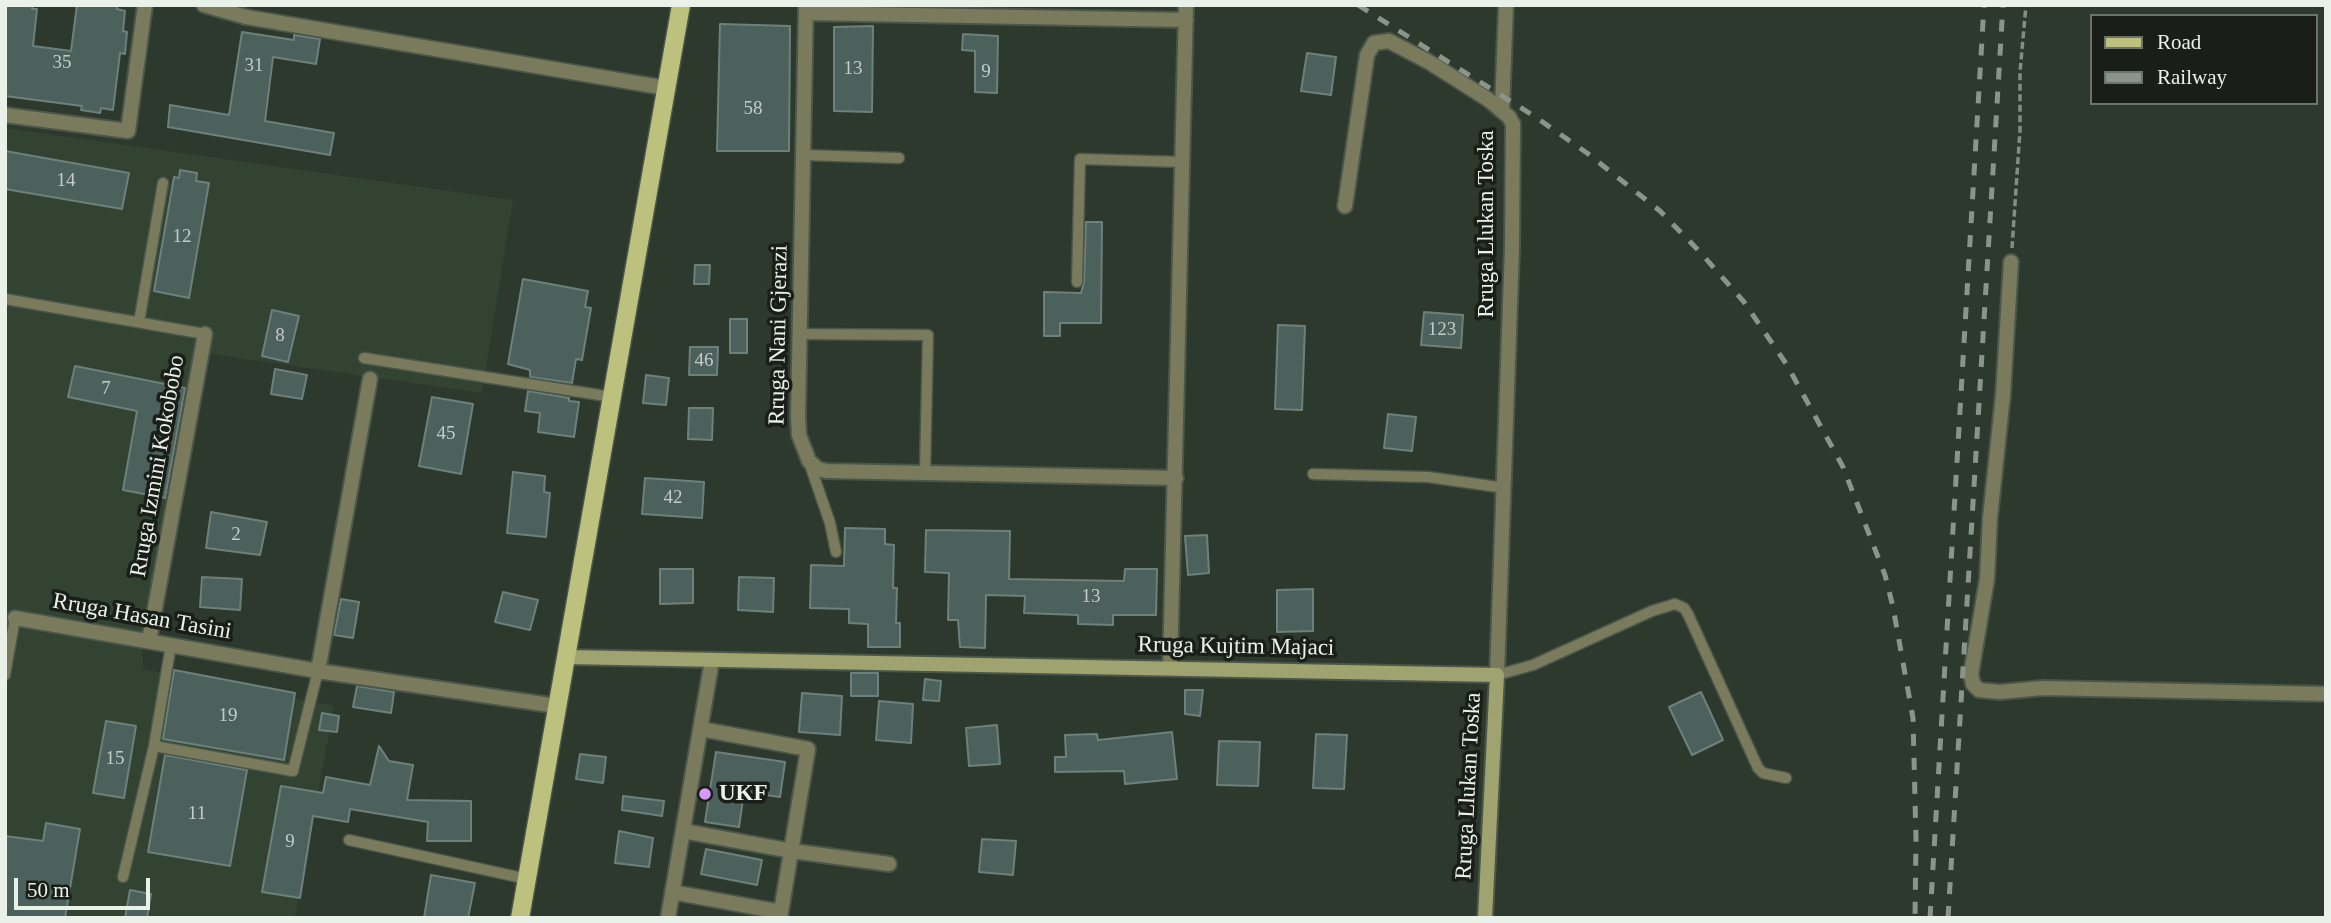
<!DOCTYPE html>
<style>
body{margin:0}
#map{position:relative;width:2331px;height:923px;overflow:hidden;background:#2d392d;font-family:Georgia,serif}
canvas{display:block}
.frame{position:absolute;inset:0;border:7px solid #e9f1e9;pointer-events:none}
.legend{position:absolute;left:2090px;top:14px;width:228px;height:91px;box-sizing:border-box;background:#191e19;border:2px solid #6c726c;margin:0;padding:9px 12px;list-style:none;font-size:21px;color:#e9f1e9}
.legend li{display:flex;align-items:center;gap:14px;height:35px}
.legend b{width:35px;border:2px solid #6c726c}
.scale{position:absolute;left:14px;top:878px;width:136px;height:32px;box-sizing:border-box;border:4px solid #e9f1e9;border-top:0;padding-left:9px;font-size:21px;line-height:24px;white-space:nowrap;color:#e9f1e9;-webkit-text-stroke:5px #191e19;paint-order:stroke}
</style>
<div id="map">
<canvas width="2331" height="923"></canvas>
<div class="frame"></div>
<ul class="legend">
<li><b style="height:9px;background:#bdc17e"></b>Road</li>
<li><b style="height:9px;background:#8a948a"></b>Railway</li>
</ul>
<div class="scale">50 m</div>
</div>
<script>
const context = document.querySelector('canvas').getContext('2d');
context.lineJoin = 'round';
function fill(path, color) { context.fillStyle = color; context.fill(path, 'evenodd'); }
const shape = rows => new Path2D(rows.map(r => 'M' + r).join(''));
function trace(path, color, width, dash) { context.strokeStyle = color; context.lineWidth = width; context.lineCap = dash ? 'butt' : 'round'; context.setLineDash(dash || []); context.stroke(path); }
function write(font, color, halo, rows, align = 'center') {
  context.font = font + ' Georgia,serif'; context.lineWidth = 7; context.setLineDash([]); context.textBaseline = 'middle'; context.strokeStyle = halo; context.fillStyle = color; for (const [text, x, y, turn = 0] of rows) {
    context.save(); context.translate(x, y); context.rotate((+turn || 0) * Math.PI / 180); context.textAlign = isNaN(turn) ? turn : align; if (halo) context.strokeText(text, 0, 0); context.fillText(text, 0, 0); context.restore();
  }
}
fill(shape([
 [5,128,513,200,482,393,197,352,142,634,143,669,334,706,295,918,5,918]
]), '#324332');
const building = shape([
 [5,5,33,5,32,9,37,9,33,46,71,51,77,5,117,5,117,9,125,11,123,31,127,32,125,54,120,53,113,110,101,108,100,113,81,110,82,106,5,96,5,5],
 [720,24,790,26,789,151,717,151,720,24],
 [873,26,872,112,834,111,834,27,873,26],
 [242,32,294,40,294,35,320,39,316,64,273,57,265,121,334,133,330,155,168,127,170,105,229,115,242,32],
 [963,34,998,36,997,93,975,92,975,51,962,50,963,34],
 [1307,53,1336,57,1331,95,1301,91,1307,53],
 [5,151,129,173,122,209,5,189,5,151],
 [180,170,197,173,196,181,209,183,189,298,154,291,174,177,179,178,180,170],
 [1086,222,1102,222,1101,323,1060,323,1060,336,1044,336,1044,292,1081,293,1084,282,1086,222],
 [695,265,710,265,709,284,694,284,695,265],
 [523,279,588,291,585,307,591,308,582,360,576,359,572,383,530,377,530,370,508,364,523,279],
 [272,310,299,316,288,362,262,356,272,310],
 [1424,312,1463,315,1461,348,1421,345,1424,312],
 [730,319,747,319,747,353,730,353,730,319],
 [1278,325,1305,326,1302,410,1275,409,1278,325],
 [690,347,718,347,717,375,689,375,690,347],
 [75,366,185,388,165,498,123,490,137,411,68,397,75,366],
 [275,369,307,375,302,399,271,394,275,369],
 [646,375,669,378,666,405,643,403,646,375],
 [528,391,569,398,569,401,579,402,574,437,538,432,540,413,525,411,528,391],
 [432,397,473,404,461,474,419,466,432,397],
 [689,408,713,408,712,440,688,439,689,408],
 [1388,414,1416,417,1412,451,1384,448,1388,414],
 [513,472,545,476,544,492,550,493,546,537,507,533,513,472],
 [645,478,704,482,702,518,642,514,645,478],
 [211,512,267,522,260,555,206,548,211,512],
 [845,528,885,529,885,544,894,545,893,588,897,588,896,623,900,623,900,647,868,647,868,624,849,623,849,609,810,608,811,565,844,566,845,528],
 [926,530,1010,531,1009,579,1124,581,1125,569,1157,569,1156,615,1113,615,1113,625,1078,624,1078,615,1024,613,1025,596,986,595,985,648,960,647,958,620,948,620,949,573,925,572,926,530],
 [1207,535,1209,573,1188,575,1185,536,1207,535],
 [660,569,693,569,693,603,660,604,660,569],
 [202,577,242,579,240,610,200,607,202,577],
 [739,577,774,578,773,612,738,610,739,577],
 [1313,589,1313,631,1277,632,1277,590,1313,589],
 [503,592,538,600,530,630,495,622,503,592],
 [341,599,359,602,353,638,334,635,341,599],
 [174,670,295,693,284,760,163,739,174,670],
 [851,673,878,673,878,696,851,696,851,673],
 [925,679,941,681,939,701,923,700,925,679],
 [357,686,394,692,391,713,353,707,357,686],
 [1185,690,1203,690,1200,716,1185,714,1185,690],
 [1701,692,1723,740,1692,755,1669,707,1701,692],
 [802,693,842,696,840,735,799,732,802,693],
 [879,701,913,704,911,743,876,740,879,701],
 [322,713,339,716,337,732,319,730,322,713],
 [106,721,136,726,124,798,93,793,106,721],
 [997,725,1000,764,969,766,966,728,997,725],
 [1172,732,1177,779,1125,784,1124,771,1055,772,1055,757,1066,757,1065,735,1097,734,1098,740,1172,732],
 [1316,734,1347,735,1344,789,1313,788,1316,734],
 [1219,741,1260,742,1258,786,1217,785,1219,741],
 [379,746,389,761,413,765,407,800,471,801,471,841,427,841,428,822,350,809,348,822,313,816,300,898,262,892,281,786,323,793,326,777,370,785,379,746],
 [716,752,785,762,780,797,744,792,739,827,705,822,716,752],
 [580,754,606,757,603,783,576,779,580,754],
 [165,755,247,770,230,866,148,852,165,755],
 [623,796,664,801,662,816,622,810,623,796],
 [46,823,80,829,65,918,5,918,5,836,43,841,46,823],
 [619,831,653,838,649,867,615,863,619,831],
 [982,839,1016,841,1013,875,979,872,982,839],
 [706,849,762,860,757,885,701,874,706,849],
 [431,875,475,883,468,918,424,918,431,875],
 [130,890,151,894,147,918,125,918,130,890]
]);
fill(building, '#4c605c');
trace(building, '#6d817c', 2);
const lane = shape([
 [804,155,899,158],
 [1077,282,1080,159,1183,162],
 [5,299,205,334],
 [139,322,163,183],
 [801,334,928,335,925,472],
 [364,358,612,397],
 [809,462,830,523,836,552],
 [1313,474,1428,477,1505,488],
 [5,675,15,618],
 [1497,675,1533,665,1652,611,1675,604,1684,608,1688,614,1758,768,1763,773,1786,778],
 [154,746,171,645],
 [349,840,527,879],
 [123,877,154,746,293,771,318,671]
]);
const street = shape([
 [204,5,246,17,666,88],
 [806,5,798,417,799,435,809,461,818,469,826,471,1176,478],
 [806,13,1186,20],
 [1502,110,1506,5],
 [5,115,128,131,145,5],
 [1345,206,1367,55,1374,43,1389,41,1429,62,1489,100,1509,117,1513,124,1512,248,1497,675],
 [2011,262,2003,395,1990,518,1987,579,1971,674,1973,684,1979,690,2000,692,2043,688,2326,694],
 [15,618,318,671,557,706],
 [149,641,205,334],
 [1170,668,1186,5],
 [318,671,370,379],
 [701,729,808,749,780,918],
 [683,831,792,851,889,864],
 [672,892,781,912],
 [668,918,712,660]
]);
const secondary = shape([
 [566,657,1497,675,1485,918]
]);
const primary = shape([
 [520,918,681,5]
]);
trace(lane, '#4b564b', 13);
trace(street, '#4b564b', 18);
trace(secondary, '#4b564b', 18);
trace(primary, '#4b564b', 21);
trace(shape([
 [2012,248,2020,130,2020,72,2026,5]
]), '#838d83', 3.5, [7, 3.5]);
trace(lane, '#797b5c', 10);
trace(street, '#797b5c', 14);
trace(secondary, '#9fa36f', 14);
trace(primary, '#bdc17e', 18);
trace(shape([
 [1358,5,1534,116,1587,153,1660,211,1700,252,1744,302,1787,365,1843,467,1885,575,1893,607,1913,718,1916,839,1915,918],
 [1930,918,1984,5],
 [1948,918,2003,5]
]), '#8a948a', 5, [12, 12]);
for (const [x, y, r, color] of [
 [705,794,7,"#d89af8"]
]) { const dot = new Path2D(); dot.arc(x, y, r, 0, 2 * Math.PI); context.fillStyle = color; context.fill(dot); trace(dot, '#191e19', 2.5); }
write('19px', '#c2cdc6', null, [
 ["35",62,63],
 ["31",254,66],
 ["13",853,69],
 ["9",986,72],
 ["58",753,109],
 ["14",66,181],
 ["12",182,237],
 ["123",1442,330],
 ["8",280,336],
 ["46",704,361],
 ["7",106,389],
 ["45",446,434],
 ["42",673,498],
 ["2",236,535],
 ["13",1091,597],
 ["19",228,716],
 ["15",115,759],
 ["11",197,814],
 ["9",290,842]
]);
write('23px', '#e9f1e9', '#191e19', [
 ["Rruga Llukan Toska",1487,224,-90],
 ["Rruga Nani Gjerazi",779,335,-89],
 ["Rruga Izmini Kokobobo",158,466,-80],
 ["Rruga Hasan Tasini",142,617,10],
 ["Rruga Kujtim Majaci",1236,647,1],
 ["Rruga Llukan Toska",1469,786,-87]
]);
write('bold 23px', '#e9f1e9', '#191e19', [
 ["UKF",719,794]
], 'left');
</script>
